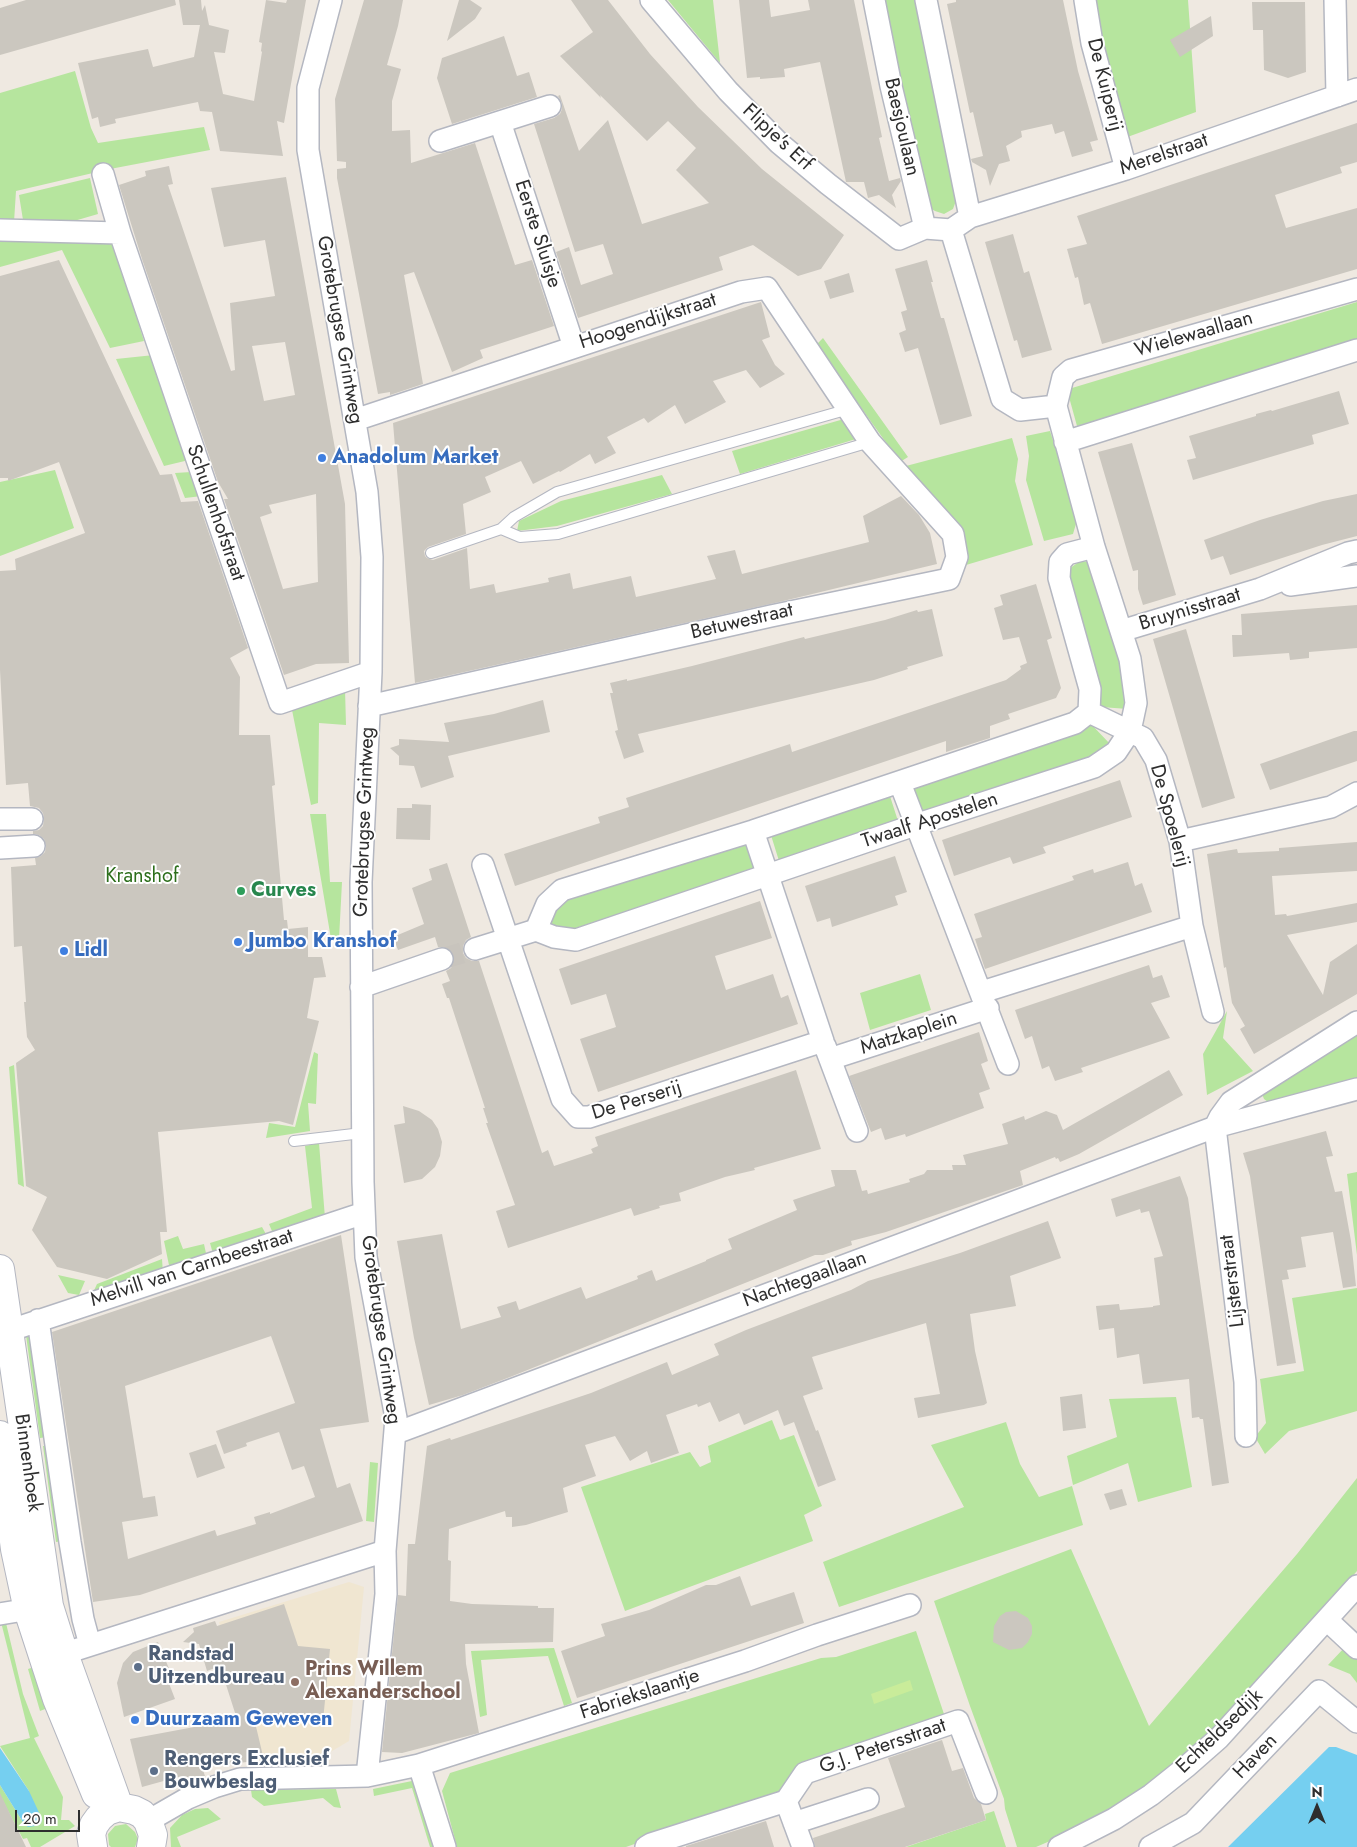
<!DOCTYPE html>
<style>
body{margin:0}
#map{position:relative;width:1357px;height:1847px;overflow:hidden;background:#efe9e1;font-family:Jost,sans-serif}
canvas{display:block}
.north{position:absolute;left:1292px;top:1782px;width:50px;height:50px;-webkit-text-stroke:4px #fff;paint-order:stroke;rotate:0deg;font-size:14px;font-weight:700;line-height:20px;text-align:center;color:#2e2e2e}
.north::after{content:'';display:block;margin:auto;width:18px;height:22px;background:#2e2e2e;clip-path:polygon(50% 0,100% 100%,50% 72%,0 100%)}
.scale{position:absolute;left:15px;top:1810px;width:65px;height:22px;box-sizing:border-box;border:2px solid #2e2e2e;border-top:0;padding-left:6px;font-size:15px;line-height:18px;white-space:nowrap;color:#2e2e2e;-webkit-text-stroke:4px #fff;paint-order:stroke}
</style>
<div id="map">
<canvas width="1357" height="1847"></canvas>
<div class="north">N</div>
<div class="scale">20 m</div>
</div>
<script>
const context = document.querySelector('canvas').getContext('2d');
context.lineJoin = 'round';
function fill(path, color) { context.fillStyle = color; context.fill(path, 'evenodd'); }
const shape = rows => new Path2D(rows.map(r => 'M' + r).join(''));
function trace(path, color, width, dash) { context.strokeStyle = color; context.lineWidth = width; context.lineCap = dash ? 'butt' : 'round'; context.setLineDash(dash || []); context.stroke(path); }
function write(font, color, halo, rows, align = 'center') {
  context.font = font + ' Jost,sans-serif'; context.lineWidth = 4; context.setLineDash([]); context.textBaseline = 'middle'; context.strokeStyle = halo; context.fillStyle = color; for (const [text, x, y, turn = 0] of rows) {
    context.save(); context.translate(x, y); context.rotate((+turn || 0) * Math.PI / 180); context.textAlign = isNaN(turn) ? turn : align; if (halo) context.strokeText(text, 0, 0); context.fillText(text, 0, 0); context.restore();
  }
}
fill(shape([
 [349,1582,364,1587,349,1741,327,1754,258,1763,219,1622]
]), '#f0e6d1');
fill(shape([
 [668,0,713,0,720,63],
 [884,0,921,0,958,195,953,209,944,214,935,211,928,207,923,192],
 [1093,0,1188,0,1196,112,1122,139],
 [75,71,91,128,98,143,204,127,210,150,110,169,16,191,14,222,0,222,0,93],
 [90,178,98,214,74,221,23,220,19,195],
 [0,237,112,239,144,341,110,348,62,250,0,267],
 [1357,302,1357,344,1077,426,1069,397,1072,388],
 [823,338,908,457,900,462,816,345],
 [154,355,189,460,164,466,116,359],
 [844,419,856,439,740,474,732,451],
 [1050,431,1078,517,1073,534,1044,541,1026,480,1029,456,1026,436],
 [1012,438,1018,459,1015,481,1033,545,966,565,955,526,906,466],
 [55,470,74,528,0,556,0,482],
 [191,472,202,496,185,498,175,473],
 [662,475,672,494,557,526,517,531,519,521,561,501],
 [1080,561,1093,562,1127,683,1128,709,1101,707,1101,697,1069,582,1069,569],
 [345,689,346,725,319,723,318,803,311,805,291,705],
 [1090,723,1111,745,1090,757,921,813,911,785],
 [889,793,898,821,779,861,770,832],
 [310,814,326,814,330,882,342,882,339,939,331,939],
 [745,841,755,869,576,928,565,930,554,927,550,922,550,915,564,901],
 [920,974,931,1010,870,1030,860,993],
 [1227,1011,1223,1038,1253,1071,1207,1095,1203,1054],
 [1357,1031,1357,1084,1268,1102,1264,1099,1262,1094],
 [314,1052,318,1054,316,1104,308,1103,310,1131,266,1138,269,1123,295,1127],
 [14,1065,24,1187,18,1184,9,1067],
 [319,1143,325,1218,274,1236,269,1224,312,1208,305,1146],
 [1357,1172,1357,1255,1347,1174],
 [262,1227,267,1236,213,1254,210,1243],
 [178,1236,183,1249,204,1244,207,1258,170,1270,164,1241],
 [162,1259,163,1273,91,1297,97,1284],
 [58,1275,85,1281,79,1295,68,1293],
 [1357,1288,1357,1411,1289,1431,1265,1454,1255,1437,1266,1423,1260,1379,1304,1371,1292,1298],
 [34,1333,47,1437,40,1438,26,1335],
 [1176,1397,1192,1487,1138,1502,1128,1463,1073,1485,1067,1456,1117,1437,1109,1399],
 [772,1420,780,1440,794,1435,822,1506,804,1515,813,1541,625,1611,581,1487,690,1452,700,1467,711,1462,708,1446],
 [1006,1422,1020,1464,1039,1497,1072,1486,1083,1525,839,1607,823,1562,964,1507,931,1445],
 [43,1446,49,1446,63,1541,56,1542],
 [370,1462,378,1463,374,1522,366,1521],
 [1357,1478,1357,1571,1210,1735,1164,1775,1123,1803,1071,1832,1036,1847,1017,1847,1005,1809,1004,1799,970,1706,934,1601,1071,1549,1149,1726,1297,1554],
 [1,1622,6,1623,23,1694,39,1736,34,1738,63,1797,61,1820,69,1820,75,1826,40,1847,31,1847,27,1838,23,1839,0,1796,0,1785,24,1824,29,1791,0,1746,30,1738],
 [916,1631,944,1714,800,1769,782,1792,626,1847,457,1847,442,1791,450,1773,821,1658,836,1657],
 [1345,1647,1357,1658,1357,1683,1350,1674,1328,1665],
 [554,1648,572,1703,564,1706,548,1656,481,1660,487,1715,480,1717,471,1651],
 [40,1665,53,1706,40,1711,28,1669],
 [412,1781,417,1787,437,1847,430,1847,412,1788,374,1796,373,1789],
 [336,1789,341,1808,334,1807,323,1798,264,1806,252,1797,251,1790],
 [208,1808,221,1819,177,1837,181,1847,171,1847,170,1828,182,1815,195,1809],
 [994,1811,1006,1847,906,1847,986,1820,985,1814],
 [126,1824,135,1832,138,1839,135,1847,111,1847,109,1845,108,1834,115,1826]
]), '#b6e59e');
fill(shape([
 [910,1680,913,1690,874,1704,871,1694]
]), '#c9ec9a');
fill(shape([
 [1329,1747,1336,1747,1357,1755,1357,1847,1228,1847],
 [0,1748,29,1791,42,1819,41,1823,35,1826,28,1827,24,1824,0,1785]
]), '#75cff0');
fill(shape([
 [26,0,175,0,176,5,0,55,0,8],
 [179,0,201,0,202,11,205,5,209,25,229,30,225,53,214,52,223,94,254,101,262,52,261,51,262,43,259,42,266,0,286,3,287,0,306,0,284,123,277,121,283,156,220,151,212,112,200,111,198,102,115,119,116,123,100,127,98,117,92,119,78,63,148,49,153,67,194,57,200,25,183,25],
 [364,0,403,0,398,26,387,65,401,69,392,101,392,131,410,130,411,163,475,143,515,265,532,260,554,326,480,350,483,358,452,372,414,272,404,275,423,384,390,395,390,392,378,394,337,178,337,169,346,168,346,162,337,161,335,99],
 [459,0,470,0,482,8,475,19,447,41],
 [571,0,608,0,650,54,698,107,762,169,844,235,821,269,798,276,753,245,719,257,723,270,578,318,556,252,569,247,581,285,613,274,603,244,575,252,534,124,554,118,560,114,562,109,562,103,558,96,560,95,579,151,608,120,642,224,709,203,676,170,696,148,668,121,647,141,600,95,601,98,560,56,593,32],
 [739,0,769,0,771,17,810,10,808,0,854,0,882,137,879,138,889,181,900,178,901,181,892,195,896,208,879,195,868,198,864,182,846,182,820,62,784,69,785,77,760,79,760,77,747,78],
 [956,0,1063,0,1078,71,1098,140,1090,142,1093,151,1072,157,1064,131,1055,134,1052,124,1021,131,1022,137,1006,146,1010,161,999,164,990,186,986,170,972,162,971,159,983,156,973,112,970,113,947,4,956,2],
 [1252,2,1305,2,1306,72,1288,78,1264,70,1263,30,1253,30],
 [1211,16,1213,36,1180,57,1170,40],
 [504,36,517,76,529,72,537,97,452,124,437,78,442,58],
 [1357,123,1357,162,1340,167,1342,173,1275,195,1286,228,1357,208,1357,269,1102,344,1090,303,1084,305,1078,277,1075,278,1067,249,1087,244,1077,216],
 [169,166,173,184,168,185,231,371,235,370,230,303,275,296,265,240,224,247,211,188,286,177,345,504,349,663,316,664,284,675,224,499,228,499,218,482,142,259,119,185,146,176,145,171],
 [285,342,295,395,264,401,252,346],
 [316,494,318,582,283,589,260,517,272,513,269,505],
 [1013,234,1024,273,1029,271,1052,350,1022,358,1017,340,1014,341,985,242],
 [59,260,160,475,172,474,181,502,198,501,248,648,230,658,240,677,239,735,270,735,275,785,272,786,284,920,287,920,288,929,308,927,308,957,322,957,326,977,314,978,307,1018,319,1021,293,1125,279,1121,158,1132,167,1232,160,1232,162,1254,107,1279,57,1267,32,1230,47,1197,26,1186,16,1063,35,1050,27,1037,24,1002,26,1002,22,946,14,947,11,867,36,865,35,858,41,856,45,852,46,846,44,839,39,835,33,834,33,831,39,830,43,826,44,819,43,813,39,808,30,806,28,783,6,785,0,670,0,571,16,570,15,559,85,533,59,462,8,481,8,478,0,478,0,276],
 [927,260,933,282,931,282,941,318,944,318,972,416,940,425,918,348,905,352,899,333,906,330,901,312,907,310,895,269],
 [849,273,854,292,830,299,824,281],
 [761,302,770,337,762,340,775,365,785,374,760,388,746,370,713,381,726,402,685,424,675,405,648,423,644,418,607,437,616,453,595,464,590,454,560,472,559,471,533,484,521,461,485,477,491,492,463,504,466,534,428,547,424,551,425,556,427,558,433,560,467,548,470,589,494,584,496,593,549,582,548,578,570,573,573,589,631,576,636,597,716,579,707,556,735,550,742,574,869,542,863,516,901,496,919,515,930,533,937,564,779,602,415,683,393,423],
 [1339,391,1349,424,1312,435,1314,444,1193,480,1187,460,1196,458,1189,436,1256,416,1256,414,1271,410,1272,411],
 [1132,443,1176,595,1143,605,1138,589,1138,570,1133,571,1098,452],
 [1357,494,1357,536,1322,545,1230,575,1223,556,1211,560,1204,540,1260,520,1323,501],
 [1036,584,1052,638,1047,640,1061,688,1056,698,1008,714,1010,719,990,726,990,738,946,752,946,741,515,886,504,854,600,823,598,817,629,807,626,798,790,744,792,752,1006,680,1021,669,1020,666,1027,663,1019,637,1003,640,994,608,1003,605,1000,595],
 [1357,605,1357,648,1309,652,1309,658,1290,660,1289,653,1233,657,1232,635,1242,635,1241,614],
 [932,609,943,656,907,667,908,669,874,680,638,734,644,752,624,759,615,731,618,730,610,693,613,693,610,683,627,679,627,681,692,666,804,637,805,639,885,620,917,610,918,612],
 [1186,629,1235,798,1202,808,1153,639],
 [543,700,550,732,448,756,454,777,421,788,414,766,399,765,399,756,390,748,399,745,399,739,449,742,444,723,494,714],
 [1354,731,1357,731,1357,761,1270,790,1260,764],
 [1120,780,1132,817,1043,847,1046,853,1013,864,1010,857,954,876,942,840],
 [412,804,431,805,430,840,396,839,397,808,412,808],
 [1357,842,1357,871,1272,876,1275,915,1286,914,1287,916,1357,903,1357,922,1287,935,1323,995,1330,962,1357,944,1357,994,1254,1054,1240,1029,1245,1026,1232,1003,1226,967,1224,968,1207,854,1237,849,1238,853,1279,851,1279,848],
 [895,856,907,892,895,896,898,905,832,927,830,918,817,922,805,886],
 [1128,862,1135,886,1142,883,1152,912,985,969,975,939,982,937,974,914,1074,880,1072,876,1093,869,1094,873],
 [447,863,471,937,466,940,463,946,463,953,466,958,472,961,479,961,542,1153,548,1150,554,1166,593,1153,591,1149,598,1146,595,1137,796,1070,821,1149,754,1168,755,1170,725,1177,679,1193,681,1201,659,1206,660,1208,634,1216,631,1208,508,1248,496,1211,515,1205,486,1123,488,1123,483,1108,485,1108,449,998,447,998,442,984,450,981,446,971,451,968,454,962,454,954,450,949,444,947,438,947,435,937,398,950,393,937,424,924,412,888,432,880,429,869],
 [760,901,772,938,715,956,726,990,773,974,781,998,788,995,798,1024,598,1092,580,1039,616,1027,606,994,571,1005,559,969],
 [1149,965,1153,978,1162,975,1170,997,1151,1003,1170,1038,1081,1068,1083,1072,1055,1081,1049,1066,1042,1069,1032,1036,1025,1039,1015,1010],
 [979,1032,988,1061,981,1064,990,1089,979,1093,984,1108,906,1137,905,1134,885,1140,881,1128,871,1132,849,1076],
 [1169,1070,1183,1095,1079,1154,1060,1162,1058,1158,1056,1159,1055,1157,1020,1171,1023,1185,886,1232,851,1241,852,1245,823,1255,815,1255,510,1377,463,1395,429,1405,414,1338,397,1241,442,1234,461,1329,501,1317,497,1307,516,1301,519,1310,581,1287,586,1299,638,1279,637,1276,652,1270,656,1281,706,1261,706,1260,732,1249,728,1239,797,1210,793,1200,835,1186,831,1170,856,1170,862,1191,867,1190,868,1194,910,1182,909,1179,924,1174,927,1170,953,1170,952,1165,966,1165,963,1155,1008,1144,1002,1124,1024,1116,1025,1120,1046,1111,1057,1115,1063,1130],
 [403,1106,419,1111,432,1120,438,1129,442,1142,440,1156,435,1167,422,1179,404,1183,394,1125,405,1123],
 [1326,1131,1333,1156,1326,1157,1335,1192,1342,1191,1351,1241,1356,1286,1343,1288,1333,1232,1301,1237,1306,1267,1287,1270,1289,1279,1282,1280,1296,1363,1277,1366,1250,1176,1243,1153],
 [1180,1176,1188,1198,1229,1483,1212,1486,1203,1419,1200,1419,1199,1417,1192,1418,1189,1379,1143,1384,1139,1354,1117,1358,1114,1328,1099,1330,1096,1306,1119,1304,1120,1310,1153,1307,1153,1306,1160,1305,1154,1258,1163,1256,1149,1211,1141,1213,1140,1209,1116,1217,1111,1199],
 [1048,1221,1061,1258,1010,1276,1016,1306,970,1314,975,1351,987,1403,984,1405,918,1418,914,1398,940,1394,926,1323,812,1357,823,1389,803,1396,816,1431,818,1430,836,1480,818,1487,794,1422,784,1426,778,1410,744,1425,739,1413,719,1422,710,1402,698,1407,697,1404,666,1415,679,1453,651,1463,647,1451,630,1461,615,1436,585,1445,596,1476,563,1488,568,1512,526,1525,512,1527,512,1517,506,1517,505,1511,449,1529,448,1560,451,1561,450,1601,472,1604,538,1606,538,1608,554,1608,553,1642,465,1644,466,1664,479,1733,402,1753,382,1752,398,1595,406,1596,408,1544,415,1544,427,1446,450,1438,451,1440,591,1393,667,1362,672,1375,719,1355,714,1344,746,1330,851,1290,868,1281,960,1253],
 [341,1235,369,1422,320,1429,337,1488,350,1483,363,1521,140,1595,93,1602,52,1332],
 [271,1336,295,1403,216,1431,224,1454,247,1446,246,1443,279,1432,292,1470,304,1466,315,1497,270,1514,270,1512,254,1517,256,1524,217,1536,215,1530,128,1559,122,1522,158,1516,155,1496,143,1498,125,1386],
 [1082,1394,1086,1428,1063,1431,1060,1397],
 [216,1444,225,1468,197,1478,189,1453],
 [1122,1489,1127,1505,1110,1510,1104,1494],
 [740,1576,751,1606,794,1592,804,1623,577,1698,561,1651,605,1636,601,1624,649,1610,706,1585,716,1585],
 [284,1604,298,1646,330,1649,323,1721,253,1714,263,1756,256,1758,256,1761,202,1767,205,1776,180,1783,178,1777,142,1787,130,1739,237,1719,220,1666,207,1671,199,1644,183,1642,194,1632,193,1628,215,1621,217,1626],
 [1016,1611,1028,1618,1032,1626,1032,1634,1028,1642,1022,1648,1009,1650,993,1642,994,1626,1000,1616,1006,1612],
 [158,1642,170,1671,165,1673,175,1699,124,1717,117,1683,123,1663,133,1652],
 [942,1740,952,1771,963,1768,974,1798,981,1804,986,1820,905,1847,815,1847,813,1838,905,1807,888,1758],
 [0,1793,26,1847,0,1847],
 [766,1821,774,1847,686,1847,686,1846]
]), '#cbc7bf');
trace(shape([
 [442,959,475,949]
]), '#c8c4bd', 21, [21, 11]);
const lane = shape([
 [501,529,520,537,558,534,870,442],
 [431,553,501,529,514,517,557,492,849,409],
 [294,1141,362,1133]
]);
const street = shape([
 [651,0,728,91,779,143,828,184,899,239,925,228,951,230,970,217,1126,169,1357,89],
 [874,0,891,86,925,228],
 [926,0,970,217],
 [1085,0,1092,43,1126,169],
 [1335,0,1337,96],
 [500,122,574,347],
 [440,141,550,106],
 [103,174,120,233],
 [0,230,120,233,280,703,371,672],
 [951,230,1002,399,1020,410,1056,406],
 [355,420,741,292,767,288,870,442,953,534,957,557,949,579,771,616,369,706],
 [1065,442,1357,350],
 [1290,585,1357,576],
 [1121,631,1260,589,1348,553,1357,551],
 [1089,712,1143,738,1156,760,1180,841,1192,926,1213,1012],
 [900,783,1008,1064],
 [0,819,32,819],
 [1180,841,1331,807,1357,793],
 [0,848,34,846],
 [483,865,562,1099,578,1117,589,1117,823,1041,753,831],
 [536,930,547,904,562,890,753,831,1075,723,1089,712,1090,689,1059,578,1060,562,1067,554,1094,547],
 [475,949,536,930,554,937,576,940,915,825,1094,767,1116,752,1130,731,1136,703,1130,659,1094,547,1056,406,1063,377,1071,370,1357,289],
 [361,987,442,959],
 [982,992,1192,926],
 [825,1046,857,1131],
 [830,1059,988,1008],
 [1215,1127,1245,1382,1246,1436],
 [1215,1127,1220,1117,1231,1102,1357,1022],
 [38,1320,70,1542,83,1619,90,1645],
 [20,1327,364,1213],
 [396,1433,1215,1127,1357,1089],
 [0,1614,42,1607],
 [1327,1620,1357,1648],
 [50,1658,385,1551,396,1418,366,1257,363,1182,361,882,371,672,372,557,367,492,308,150,308,88,331,0],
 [419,1765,445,1847],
 [367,1776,386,1594,385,1551],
 [148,1821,188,1798,214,1787,240,1779,367,1776,419,1765,745,1661,817,1635,910,1605],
 [794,1823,868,1799],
 [646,1847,651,1844,786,1801],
 [803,1847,786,1801,805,1773,958,1721,986,1793],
 [1059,1847,1114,1819,1151,1795,1186,1767,1219,1738,1357,1586],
 [1150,1847,1193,1823,1319,1691,1357,1722]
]);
const secondary = shape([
 [0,1269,49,1606,64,1654,119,1807],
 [0,1435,15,1549,28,1610,57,1699,96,1794],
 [93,1847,91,1834,94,1825,99,1818,107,1811,119,1807,134,1810,142,1814,148,1821,153,1835,151,1847]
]);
trace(lane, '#b4b7c1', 12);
trace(street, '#b4b7c1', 24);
trace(secondary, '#b4b7c1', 30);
trace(lane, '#fff', 10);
trace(street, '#fff', 21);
trace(secondary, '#fff', 28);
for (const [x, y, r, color] of [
 [322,458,5,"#3f7fe0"],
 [241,891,5,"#2e9e5b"],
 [238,942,5,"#3f7fe0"],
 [64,951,5,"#3f7fe0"],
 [138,1667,5,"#5c6f8a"],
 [295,1682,5,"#8d6e63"],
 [135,1720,5,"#3f7fe0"],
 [154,1771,5,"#5c6f8a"]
]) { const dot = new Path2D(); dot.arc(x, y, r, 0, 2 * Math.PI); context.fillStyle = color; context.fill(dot); trace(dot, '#fff', 2); }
write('20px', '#2e2e2e', '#fff', [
 ["De Kuiperij",1104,85,76],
 ["Baesjoulaan",901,127,77],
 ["Flipje's Erf",777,138,43],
 ["Merelstraat",1164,155,-19],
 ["Eerste Sluisje",537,234,72],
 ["Hoogendijkstraat",648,322,-18],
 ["Grotebrugse Grintweg",339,330,80],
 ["Wielewaallaan",1194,335,-16],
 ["Schullenhofstraat",215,513,71],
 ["Bruynisstraat",1190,610,-17],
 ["Betuwestraat",742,622,-13],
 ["De Spoelerij",1169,816,75],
 ["Twaalf Apostelen",930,821,-18],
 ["Grotebrugse Grintweg",365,822,-88],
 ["Matzkaplein",909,1034,-18],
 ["De Perserij",637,1101,-17],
 ["Melvill van Carnbeestraat",192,1269,-18],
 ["Nachtegaallaan",805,1280,-20],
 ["Lijsterstraat",1233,1281,-97],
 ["Grotebrugse Grintweg",380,1330,82],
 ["Binnenhoek",27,1463,82],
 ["Fabriekslaantje",640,1695,-18],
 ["Echteldsedijk",1220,1732,-44],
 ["G.J. Petersstraat",883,1747,-19],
 ["Haven",1256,1757,-46]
]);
write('bold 20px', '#366cbe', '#fff', [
 ["Anadolum Market",332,458],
 ["Jumbo Kranshof",248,942],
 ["Lidl",74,951],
 ["Duurzaam Geweven",145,1720]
], 'left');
write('20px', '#2c6e1b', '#fff', [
 ["Kranshof",142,877]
]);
write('bold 20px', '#27864d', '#fff', [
 ["Curves",251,891]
], 'left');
write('bold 20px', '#4e5e75', '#fff', [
 ["Randstad",148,1655],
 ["Uitzendbureau",148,1678],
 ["Rengers Exclusief",164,1760],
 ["Bouwbeslag",164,1783]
], 'left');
write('bold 20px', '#785e54', '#fff', [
 ["Prins Willem",305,1670],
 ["Alexanderschool",305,1693]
], 'left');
</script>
